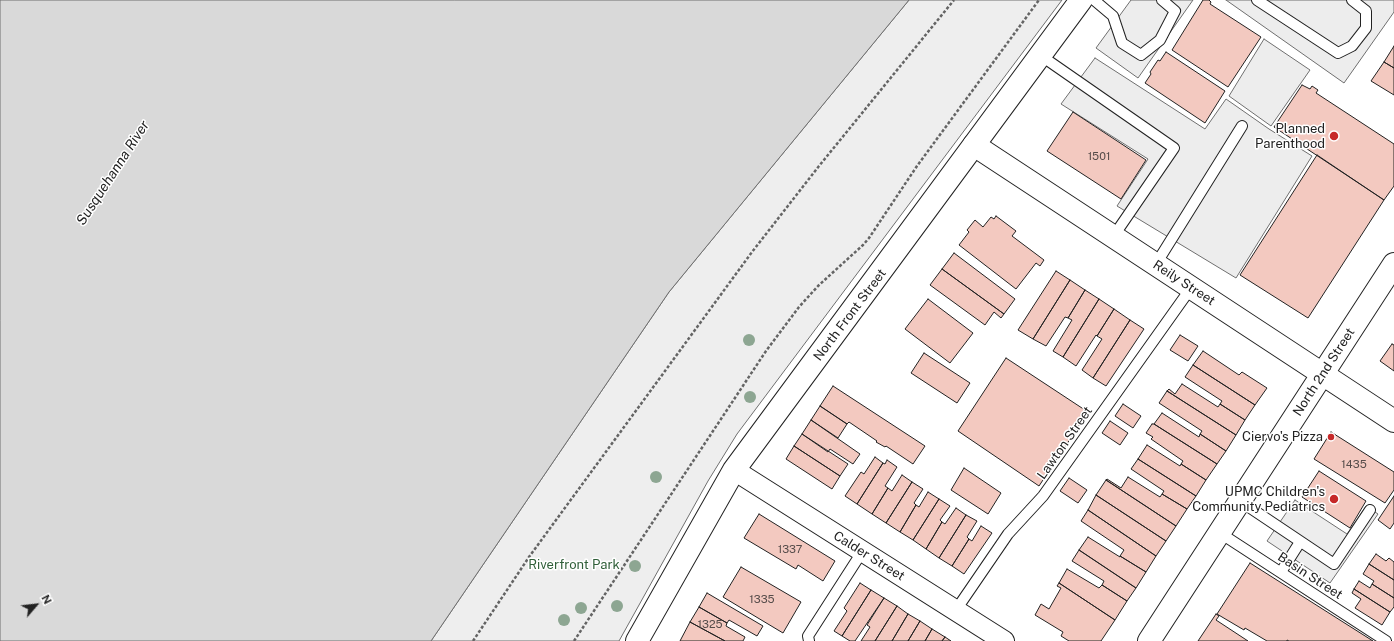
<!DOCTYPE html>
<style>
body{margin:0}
#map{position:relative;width:1394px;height:641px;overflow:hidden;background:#fff;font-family:"Public Sans",sans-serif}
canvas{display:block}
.north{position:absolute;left:16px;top:585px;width:40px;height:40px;-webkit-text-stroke:3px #fff;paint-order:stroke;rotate:62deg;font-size:11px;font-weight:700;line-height:16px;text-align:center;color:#222}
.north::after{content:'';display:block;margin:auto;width:14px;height:18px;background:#222;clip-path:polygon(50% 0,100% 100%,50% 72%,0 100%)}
</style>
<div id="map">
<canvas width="1394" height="641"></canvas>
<div class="north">N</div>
</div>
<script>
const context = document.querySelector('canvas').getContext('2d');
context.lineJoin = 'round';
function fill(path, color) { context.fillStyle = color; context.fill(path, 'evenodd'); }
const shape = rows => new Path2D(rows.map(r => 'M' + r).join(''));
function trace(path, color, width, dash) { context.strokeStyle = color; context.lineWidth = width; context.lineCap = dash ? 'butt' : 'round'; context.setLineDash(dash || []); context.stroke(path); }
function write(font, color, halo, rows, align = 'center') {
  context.font = font + ' "Public Sans",sans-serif'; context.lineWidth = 3; context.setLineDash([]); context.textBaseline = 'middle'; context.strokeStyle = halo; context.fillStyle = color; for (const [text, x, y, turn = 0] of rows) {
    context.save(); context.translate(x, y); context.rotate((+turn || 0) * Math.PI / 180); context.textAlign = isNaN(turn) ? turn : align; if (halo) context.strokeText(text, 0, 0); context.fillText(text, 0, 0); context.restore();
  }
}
const green = shape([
 [909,0,1062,0,737,434,708,481,619,641,431,641,669,292,909,0]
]);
fill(green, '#eee');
trace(green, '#6f6f6f', 1);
const parking = shape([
 [1131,0,1193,0,1138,78,1096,48,1131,0],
 [1226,0,1394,0,1394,12,1344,83,1226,0],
 [1264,39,1310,70,1271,126,1229,96,1264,39],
 [1095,58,1205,129,1226,99,1269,129,1312,156,1236,278,1117,206,1148,159,1061,104,1095,58],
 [1295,500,1347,534,1366,506,1378,514,1330,583,1267,541,1295,500]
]);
fill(parking, '#ededed');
trace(parking, '#6f6f6f', 1);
const water = shape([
 [0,0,909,0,669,292,431,641,0,641,0,0]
]);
fill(water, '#d9d9d9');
trace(water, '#6f6f6f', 1);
const building = shape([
 [1203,0,1209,0,1211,2,1210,4,1261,37,1228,87,1172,50,1203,0],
 [1394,46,1394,68,1384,62,1394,46],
 [1166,52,1225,91,1205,123,1145,83,1151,74,1150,72,1158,60,1160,61,1166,52],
 [1384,62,1394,68,1394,95,1371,81,1384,62],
 [1302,85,1310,89,1312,86,1318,90,1316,93,1394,144,1394,186,1384,200,1274,127,1302,85],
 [1073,112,1146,160,1121,199,1047,151,1073,112],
 [1317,155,1384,200,1308,318,1240,275,1317,155],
 [996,216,1016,231,1012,236,1044,260,1040,266,1036,263,1016,289,959,245,969,232,967,230,975,220,983,227,991,217,994,219,996,216],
 [954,253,1015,299,1004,314,942,269,954,253],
 [942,269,1004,314,1001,318,994,312,985,325,930,285,942,269],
 [1056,271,1070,280,1033,339,1018,330,1056,271],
 [1070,280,1085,290,1068,318,1065,317,1046,346,1033,339,1070,280],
 [1085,290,1099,299,1063,357,1053,351,1072,320,1068,318,1085,290],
 [928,299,973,333,950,363,905,329,928,299],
 [1099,299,1114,309,1097,336,1096,335,1076,366,1063,357,1099,299],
 [1114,309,1130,320,1093,378,1082,370,1102,339,1097,336,1114,309],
 [1130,320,1144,329,1106,386,1093,378,1130,320],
 [1180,335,1198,346,1188,361,1170,350,1180,335],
 [1392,344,1394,345,1394,371,1380,361,1392,344],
 [1203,351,1239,375,1242,372,1267,388,1255,405,1193,365,1203,351],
 [924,353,970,383,957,403,911,373,924,353],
 [1006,358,1088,412,1039,486,958,431,1006,358],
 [1193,365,1255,405,1245,420,1220,404,1222,401,1185,377,1193,365],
 [1182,384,1218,407,1220,404,1245,420,1236,435,1167,391,1169,389,1175,394,1182,384],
 [833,386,925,446,913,464,886,446,885,447,876,442,877,441,849,422,847,424,820,406,833,386],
 [1167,391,1236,435,1226,451,1200,434,1202,431,1159,403,1167,391],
 [1123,404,1141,416,1133,428,1115,416,1123,404],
 [820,406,847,424,838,438,811,420,820,406],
 [1162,413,1199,437,1200,434,1226,451,1217,464,1154,424,1162,413],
 [811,420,860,454,853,464,830,449,828,452,802,434,811,420],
 [1110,421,1128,433,1120,445,1102,433,1110,421],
 [1152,424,1154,424,1217,464,1206,480,1181,464,1183,461,1151,439,1153,437,1146,433,1152,424],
 [1331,432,1394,472,1394,490,1385,503,1314,459,1331,432],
 [802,434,848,464,840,476,794,446,802,434],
 [1147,445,1180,466,1181,464,1206,480,1196,496,1138,459,1147,445],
 [794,446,840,476,832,489,786,459,794,446],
 [875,457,883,463,857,504,845,496,861,472,864,474,875,457],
 [1138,459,1196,496,1187,509,1162,494,1164,491,1131,469,1138,459],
 [887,460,897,467,885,486,888,488,872,514,857,504,883,463,885,464,887,460],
 [964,468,1001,493,988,514,951,490,964,468],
 [1319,471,1366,501,1350,528,1302,497,1319,471],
 [902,475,912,482,886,523,872,514,888,488,892,491,902,475],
 [1128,477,1160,497,1162,494,1187,509,1176,526,1106,480,1107,479,1121,488,1128,477],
 [1069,478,1087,490,1078,503,1060,491,1069,478],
 [1106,480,1176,526,1166,541,1096,495,1106,480],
 [912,482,923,489,914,503,916,505,900,532,886,523,912,482],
 [928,492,939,499,913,540,900,532,916,505,919,507,928,492],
 [1096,495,1166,541,1156,556,1088,510,1096,495],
 [1394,496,1394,523,1390,529,1378,520,1394,496],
 [939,499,950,506,940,520,942,522,926,549,913,540,939,499],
 [956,508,966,515,939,558,926,549,942,522,945,524,956,508],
 [1088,510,1156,556,1146,572,1120,556,1124,550,1081,521,1088,510],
 [759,514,835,561,823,581,798,565,796,569,744,538,759,514],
 [966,515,977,521,967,537,969,539,952,566,939,558,966,515],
 [981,526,992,533,964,574,952,566,969,539,972,541,981,526],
 [1088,537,1120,557,1120,556,1146,572,1136,588,1079,550,1088,537],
 [1079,550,1136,588,1127,601,1102,585,1104,581,1072,561,1079,550],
 [1376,554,1386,561,1389,558,1394,562,1394,580,1369,564,1376,554],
 [1250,563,1373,641,1289,641,1287,640,1287,641,1267,641,1245,628,1244,630,1217,614,1250,563],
 [1369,564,1394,580,1394,598,1372,584,1374,581,1363,574,1369,564],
 [741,567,801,602,783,633,723,597,741,567],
 [1067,569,1099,588,1102,585,1127,601,1115,620,1059,583,1067,569],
 [1359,581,1370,588,1372,584,1394,598,1394,607,1390,612,1354,589,1359,581],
 [860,583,871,590,842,636,834,631,847,611,844,608,860,583],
 [1059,583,1115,620,1101,641,1069,641,1061,636,1063,632,1035,615,1041,604,1049,609,1061,588,1057,586,1059,583],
 [1354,589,1390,612,1382,625,1355,608,1361,599,1352,593,1354,589],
 [871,590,884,598,855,641,850,641,842,636,871,590],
 [707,593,763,626,757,636,729,620,727,623,699,607,707,593],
 [884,598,897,606,875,641,861,641,870,627,867,625,884,598],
 [897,606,908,614,892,641,875,641,897,606],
 [699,607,727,623,726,626,745,637,743,641,725,641,690,622,699,607],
 [908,614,920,621,908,641,892,641,908,614],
 [1216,614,1219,616,1216,620,1248,641,1198,641,1216,614],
 [920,621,932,629,925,641,908,641,920,621],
 [690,622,725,641,680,641,690,622],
 [932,629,945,637,942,641,925,641,932,629],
 [945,637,951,641,942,641,945,637]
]);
fill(building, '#f3c9c0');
trace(building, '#222', 1);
const lane = shape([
 [1094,0,1113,16,1122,43,1141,55,1160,40,1175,11,1162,0],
 [1257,0,1338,53,1352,46,1366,28,1366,11,1352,0],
 [1040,55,1174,148,1113,237],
 [1156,264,1242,126],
 [1240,501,1334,564,1370,510],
 [1220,533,1386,641],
 [1281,572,1300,542],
 [956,610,1008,534,1043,496,1191,288],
 [809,641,808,636,862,552]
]);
const street = shape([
 [734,470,1004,641]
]);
const secondary = shape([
 [974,145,1394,421]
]);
const primary = shape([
 [637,641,734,470,1081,0],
 [1149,641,1394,264]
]);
trace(lane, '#222', 12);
trace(street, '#222', 22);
trace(secondary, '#222', 24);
trace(primary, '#222', 24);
trace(shape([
 [473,641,529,557,752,252,819,166,954,0],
 [574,641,766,351,799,307,818,286,863,245,869,238,917,166,1039,0]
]), '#646464', 2.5, [3, 2]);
trace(lane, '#fff', 10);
trace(street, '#fff', 20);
trace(secondary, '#fff', 22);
trace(primary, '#fff', 22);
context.fillStyle = '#8da692';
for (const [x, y] of [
 [749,340],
 [750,397],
 [656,477],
 [635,566],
 [617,606],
 [581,608],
 [564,620]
]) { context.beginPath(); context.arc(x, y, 6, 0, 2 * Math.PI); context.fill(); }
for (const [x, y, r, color] of [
 [1334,136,5,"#c62828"],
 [1331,437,4,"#c62828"],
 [1334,499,5,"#c62828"]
]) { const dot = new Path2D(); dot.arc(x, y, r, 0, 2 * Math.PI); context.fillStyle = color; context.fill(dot); trace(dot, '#fff', 1.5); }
write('11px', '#564c4a', null, [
 ["1501",1099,157],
 ["1435",1354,465],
 ["1337",790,550],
 ["1335",762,600],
 ["1325",710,625]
]);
write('13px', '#222', '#fff', [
 ["Planned",1325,129],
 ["Parenthood",1325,144],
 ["Ciervo's Pizza",1323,437],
 ["UPMC Children's",1325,492],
 ["Community Pediatrics",1325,507]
], 'right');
write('13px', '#222', '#fff', [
 ["Reily Street",1184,283,33],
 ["North Front Street",850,315,-53],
 ["North 2nd Street",1324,372,-57],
 ["Lawton Street",1065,443,-55],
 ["Calder Street",869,556,32],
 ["Basin Street",1310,576,33]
]);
write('13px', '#2f5e38', '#fff', [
 ["Riverfront Park",574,565]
]);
write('italic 14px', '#222', '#fff', [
 ["Susquehanna River",113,173,-57]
]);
</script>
